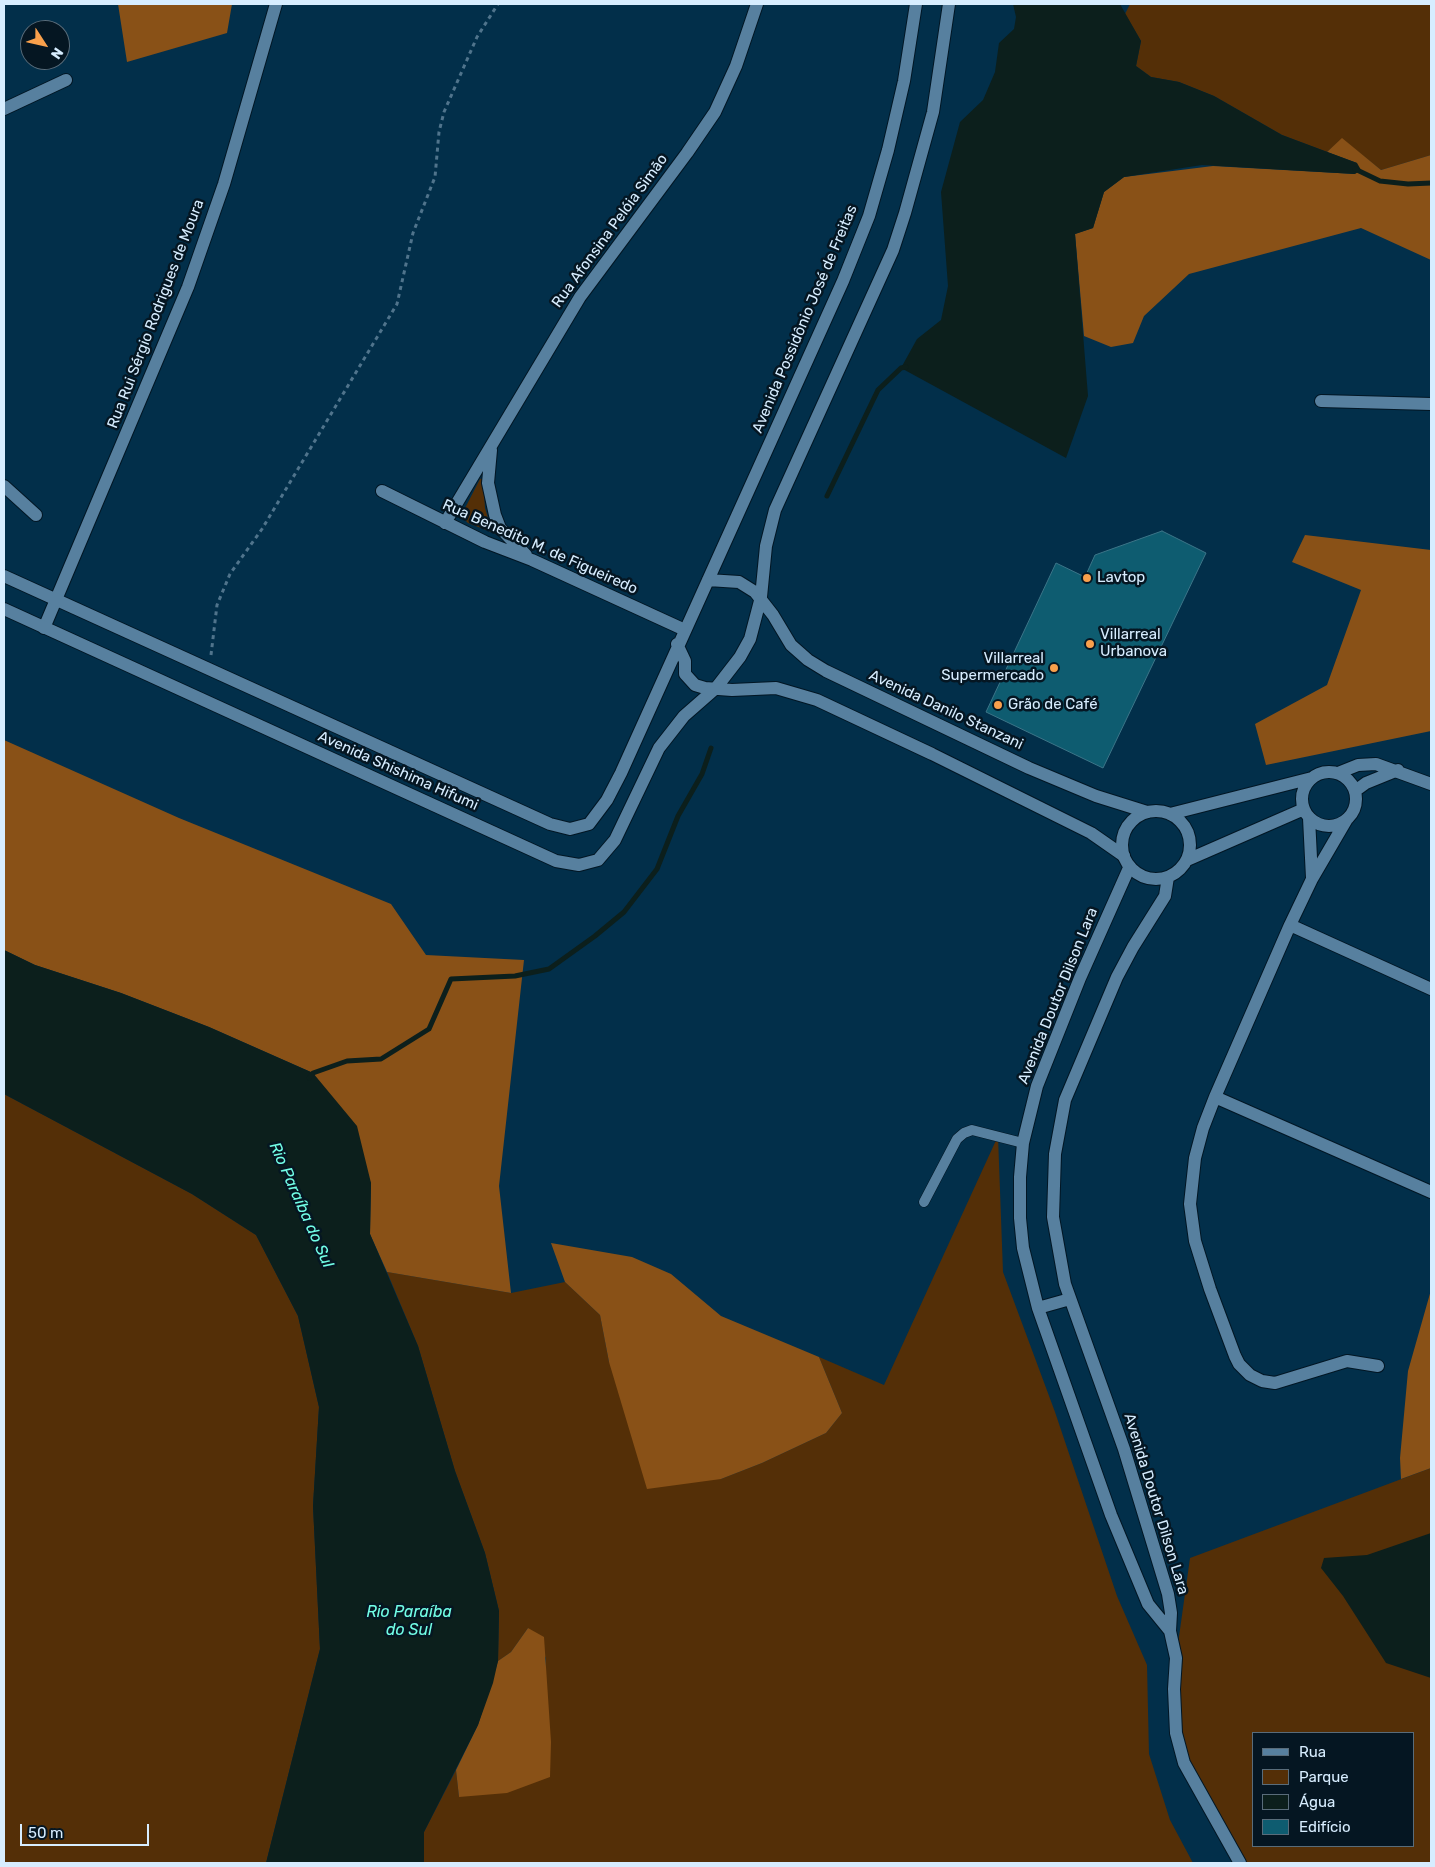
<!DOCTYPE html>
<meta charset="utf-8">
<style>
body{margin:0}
#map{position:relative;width:1435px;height:1867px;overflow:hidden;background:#022f4a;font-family:Rubik,sans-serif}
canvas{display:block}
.frame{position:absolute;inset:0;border:5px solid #d7edff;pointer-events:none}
.legend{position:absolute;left:1252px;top:1732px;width:162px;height:115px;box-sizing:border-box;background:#051622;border:1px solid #596c7a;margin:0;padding:6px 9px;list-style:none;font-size:15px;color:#d7edff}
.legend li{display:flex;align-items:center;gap:10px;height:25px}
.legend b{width:25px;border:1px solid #596c7a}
.north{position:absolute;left:20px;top:20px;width:50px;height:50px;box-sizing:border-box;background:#051622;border:1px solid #596c7a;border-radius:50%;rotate:125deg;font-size:14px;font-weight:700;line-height:20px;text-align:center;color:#d7edff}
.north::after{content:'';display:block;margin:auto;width:18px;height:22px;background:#f9a04c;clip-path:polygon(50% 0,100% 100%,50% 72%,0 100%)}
.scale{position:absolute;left:20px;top:1824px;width:129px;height:22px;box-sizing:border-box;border:2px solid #d7edff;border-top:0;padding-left:6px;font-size:15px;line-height:18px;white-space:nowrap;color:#d7edff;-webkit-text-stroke:4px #051622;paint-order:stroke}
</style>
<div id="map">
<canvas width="1435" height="1867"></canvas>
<div class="frame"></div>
<ul class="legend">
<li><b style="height:6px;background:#57809f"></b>Rua</li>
<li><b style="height:14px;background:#542f07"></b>Parque</li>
<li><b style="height:14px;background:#0c1f1c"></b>Água</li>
<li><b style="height:14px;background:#0e5c70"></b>Edifício</li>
</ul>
<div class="north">N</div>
<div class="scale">50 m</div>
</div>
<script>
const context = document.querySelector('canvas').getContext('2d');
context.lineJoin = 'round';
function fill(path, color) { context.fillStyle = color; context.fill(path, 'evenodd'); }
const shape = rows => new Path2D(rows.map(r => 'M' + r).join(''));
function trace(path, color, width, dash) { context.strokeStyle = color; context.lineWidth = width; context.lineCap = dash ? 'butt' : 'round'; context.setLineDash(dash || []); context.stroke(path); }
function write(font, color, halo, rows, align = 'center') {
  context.font = font + ' Rubik,sans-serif'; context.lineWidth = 5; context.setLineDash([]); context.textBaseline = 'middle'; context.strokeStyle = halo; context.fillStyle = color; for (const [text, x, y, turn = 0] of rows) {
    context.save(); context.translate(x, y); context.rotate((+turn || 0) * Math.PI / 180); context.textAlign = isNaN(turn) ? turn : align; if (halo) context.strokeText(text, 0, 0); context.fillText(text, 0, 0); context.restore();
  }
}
fill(shape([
 [1130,4,1431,4,1431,155,1381,170,1342,139,1327,152,1282,135,1214,96,1179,82,1151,77,1136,66,1141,41,1125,14],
 [483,478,485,508,489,521,499,535,468,523,461,516,480,479],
 [4,1094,192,1194,256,1235,298,1316,319,1407,313,1506,320,1649,266,1863,4,1863],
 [998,1136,1003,1272,1055,1412,1117,1596,1147,1665,1149,1754,1170,1820,1193,1863,424,1863,424,1832,456,1770,459,1797,546,1693,546,1658,528,1628,511,1652,498,1661,499,1611,485,1553,455,1471,418,1346,387,1272,511,1293,565,1282,600,1315,609,1362,721,1479,762,1463,826,1433,842,1413,819,1357,884,1385],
 [1431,1468,1431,1863,1240,1863,1176,1733,1176,1658,1190,1558],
 [1254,1733,1414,1733,1414,1846,1254,1846]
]), '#542f07');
fill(shape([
 [118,4,232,4,227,33,127,62],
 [1342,138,1381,170,1431,155,1431,260,1361,228,1189,274,1144,316,1133,343,1111,347,1084,336,1075,234,1093,228,1104,192,1124,177,1213,166,1355,174,1357,163,1327,152],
 [1305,535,1431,550,1431,731,1266,765,1255,724,1327,685,1361,590,1292,562],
 [4,740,179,818,391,904,426,955,524,960,499,1186,511,1293,387,1272,370,1234,371,1183,313,1073,209,1027,121,993,35,965,4,950],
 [551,1243,632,1257,671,1274,721,1316,819,1357,842,1413,826,1433,762,1463,721,1479,647,1489,609,1362,600,1315,565,1282],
 [1431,1290,1431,1468,1401,1479,1400,1458,1408,1371],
 [528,1628,544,1637,551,1742,550,1777,507,1793,459,1797,456,1770,478,1725,498,1661,511,1652]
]), '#895117');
fill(shape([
 [1013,4,1120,4,1141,41,1136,66,1151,77,1179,82,1214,96,1282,135,1357,163,1361,170,1355,174,1202,165,1124,177,1104,192,1093,228,1075,234,1088,396,1066,458,901,368,917,339,941,320,948,286,941,192,960,122,983,100,995,72,999,43,1014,29,1016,17],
 [4,950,35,965,121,993,209,1027,313,1073,357,1126,371,1183,370,1234,418,1346,455,1471,485,1553,499,1611,498,1661,493,1683,478,1725,424,1832,424,1863,266,1863,320,1649,313,1506,319,1407,298,1316,256,1235,192,1194,4,1094],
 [1431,1533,1431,1678,1386,1663,1343,1596,1321,1568,1324,1558,1367,1555]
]), '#0c1f1c');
trace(shape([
 [1355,169,1380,181,1408,184,1431,183],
 [827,496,878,390,901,368,906,367],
 [309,1078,313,1073,347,1061,381,1059,429,1029,451,979,515,976,549,969,595,936,624,912,657,869,678,816,702,774,711,748]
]), '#0c1f1c', 5);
const building = shape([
 [1162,531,1206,553,1103,768,986,712,1056,563,1085,577,1095,555,1162,531]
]);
fill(building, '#0e5c70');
trace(building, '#3c7588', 1);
const service = shape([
 [924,1202,957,1139,964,1133,972,1130,1023,1143]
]);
const minor = shape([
 [4,109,66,80],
 [1321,401,1431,404],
 [491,450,488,483,495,515,500,528,526,555],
 [4,486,36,515],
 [382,491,485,542,532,560,685,630],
 [445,523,580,297,687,153,715,112,736,66,757,4],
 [44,628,188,287,224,184,276,4],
 '1302 799a27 27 0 1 1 54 0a27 27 0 1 1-54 0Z',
 [1338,773,1358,765,1376,764,1431,784],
 [1355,791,1366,783,1398,770],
 '1122 845a34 34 0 1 1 68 0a34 34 0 1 1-68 0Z',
 [1170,814,1312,778],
 [1309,818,1312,878],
 [1347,819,1312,879,1290,925,1215,1097,1203,1128,1195,1158,1190,1204,1195,1241,1210,1289,1235,1356,1239,1364,1250,1375,1262,1381,1275,1383,1347,1361,1378,1366],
 [1187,860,1304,809],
 [1129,868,1080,978,1037,1086,1023,1143,1020,1177,1020,1218,1023,1248,1038,1308,1111,1515,1148,1604,1170,1631],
 [1168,877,1165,896,1133,947,1117,977,1065,1100,1055,1154,1053,1217,1065,1284,1124,1449,1168,1594,1171,1613,1170,1631,1176,1658,1174,1689,1176,1733,1184,1763,1240,1863],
 [1290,925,1431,989],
 [1215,1097,1431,1192],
 [1038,1308,1070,1299]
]);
const tertiary = shape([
 [4,576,550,824,570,829,589,824,607,800,621,773,843,281,869,216,888,150,904,81,916,4],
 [708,580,739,582,755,592,773,615,791,645,808,660,826,671,1029,768,1096,796,1147,812],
 [4,609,556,861,579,865,598,860,615,840,659,748,684,716,716,688,740,657,750,639,761,597,766,546,775,510,893,250,905,213,933,112,949,4],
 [677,644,685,661,685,674,695,685,705,688,732,690,776,688,817,700,932,754,1091,833,1124,856]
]);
trace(service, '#021624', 11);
trace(minor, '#021624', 14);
trace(tertiary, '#021624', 14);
trace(shape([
 [211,655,217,605,230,574,262,529,397,304,413,233,435,177,439,132,444,112,477,37,498,4]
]), '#50748c', 3, [4, 4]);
trace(service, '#57809f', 10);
trace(minor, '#57809f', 12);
trace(tertiary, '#57809f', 12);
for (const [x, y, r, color] of [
 [1087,578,5,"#f9a04c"],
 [1090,644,5,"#f9a04c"],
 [1054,668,5,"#f9a04c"],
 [998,705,5,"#f9a04c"]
]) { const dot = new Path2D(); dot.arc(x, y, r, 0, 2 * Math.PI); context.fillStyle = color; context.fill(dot); trace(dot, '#051622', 2); }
write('15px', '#d7edff', '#051622', [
 ["Rua Afonsina Pelóia Simão",610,231,-54],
 ["Rua Rui Sérgio Rodrigues de Moura",156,314,-69],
 ["Avenida Possidônio José de Freitas",805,319,-67],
 ["Rua Benedito M. de Figueiredo",540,547,24],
 ["Avenida Danilo Stanzani",946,710,25],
 ["Avenida Shishima Hifumi",398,771,24],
 ["Avenida Doutor Dilson Lara",1058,996,-68],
 ["Avenida Doutor Dilson Lara",1156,1504,73]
]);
write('15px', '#d7edff', '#051622', [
 ["Lavtop",1097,578],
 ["Villarreal",1100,635],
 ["Urbanova",1100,652],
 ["Villarreal",1044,659,"right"],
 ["Supermercado",1044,676,"right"],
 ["Grão de Café",1008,705]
], 'left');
write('italic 16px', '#72fee7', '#051622', [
 ["Rio Paraíba do Sul",301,1205,66],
 ["Rio Paraíba",409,1612],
 ["do Sul",409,1630]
]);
</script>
